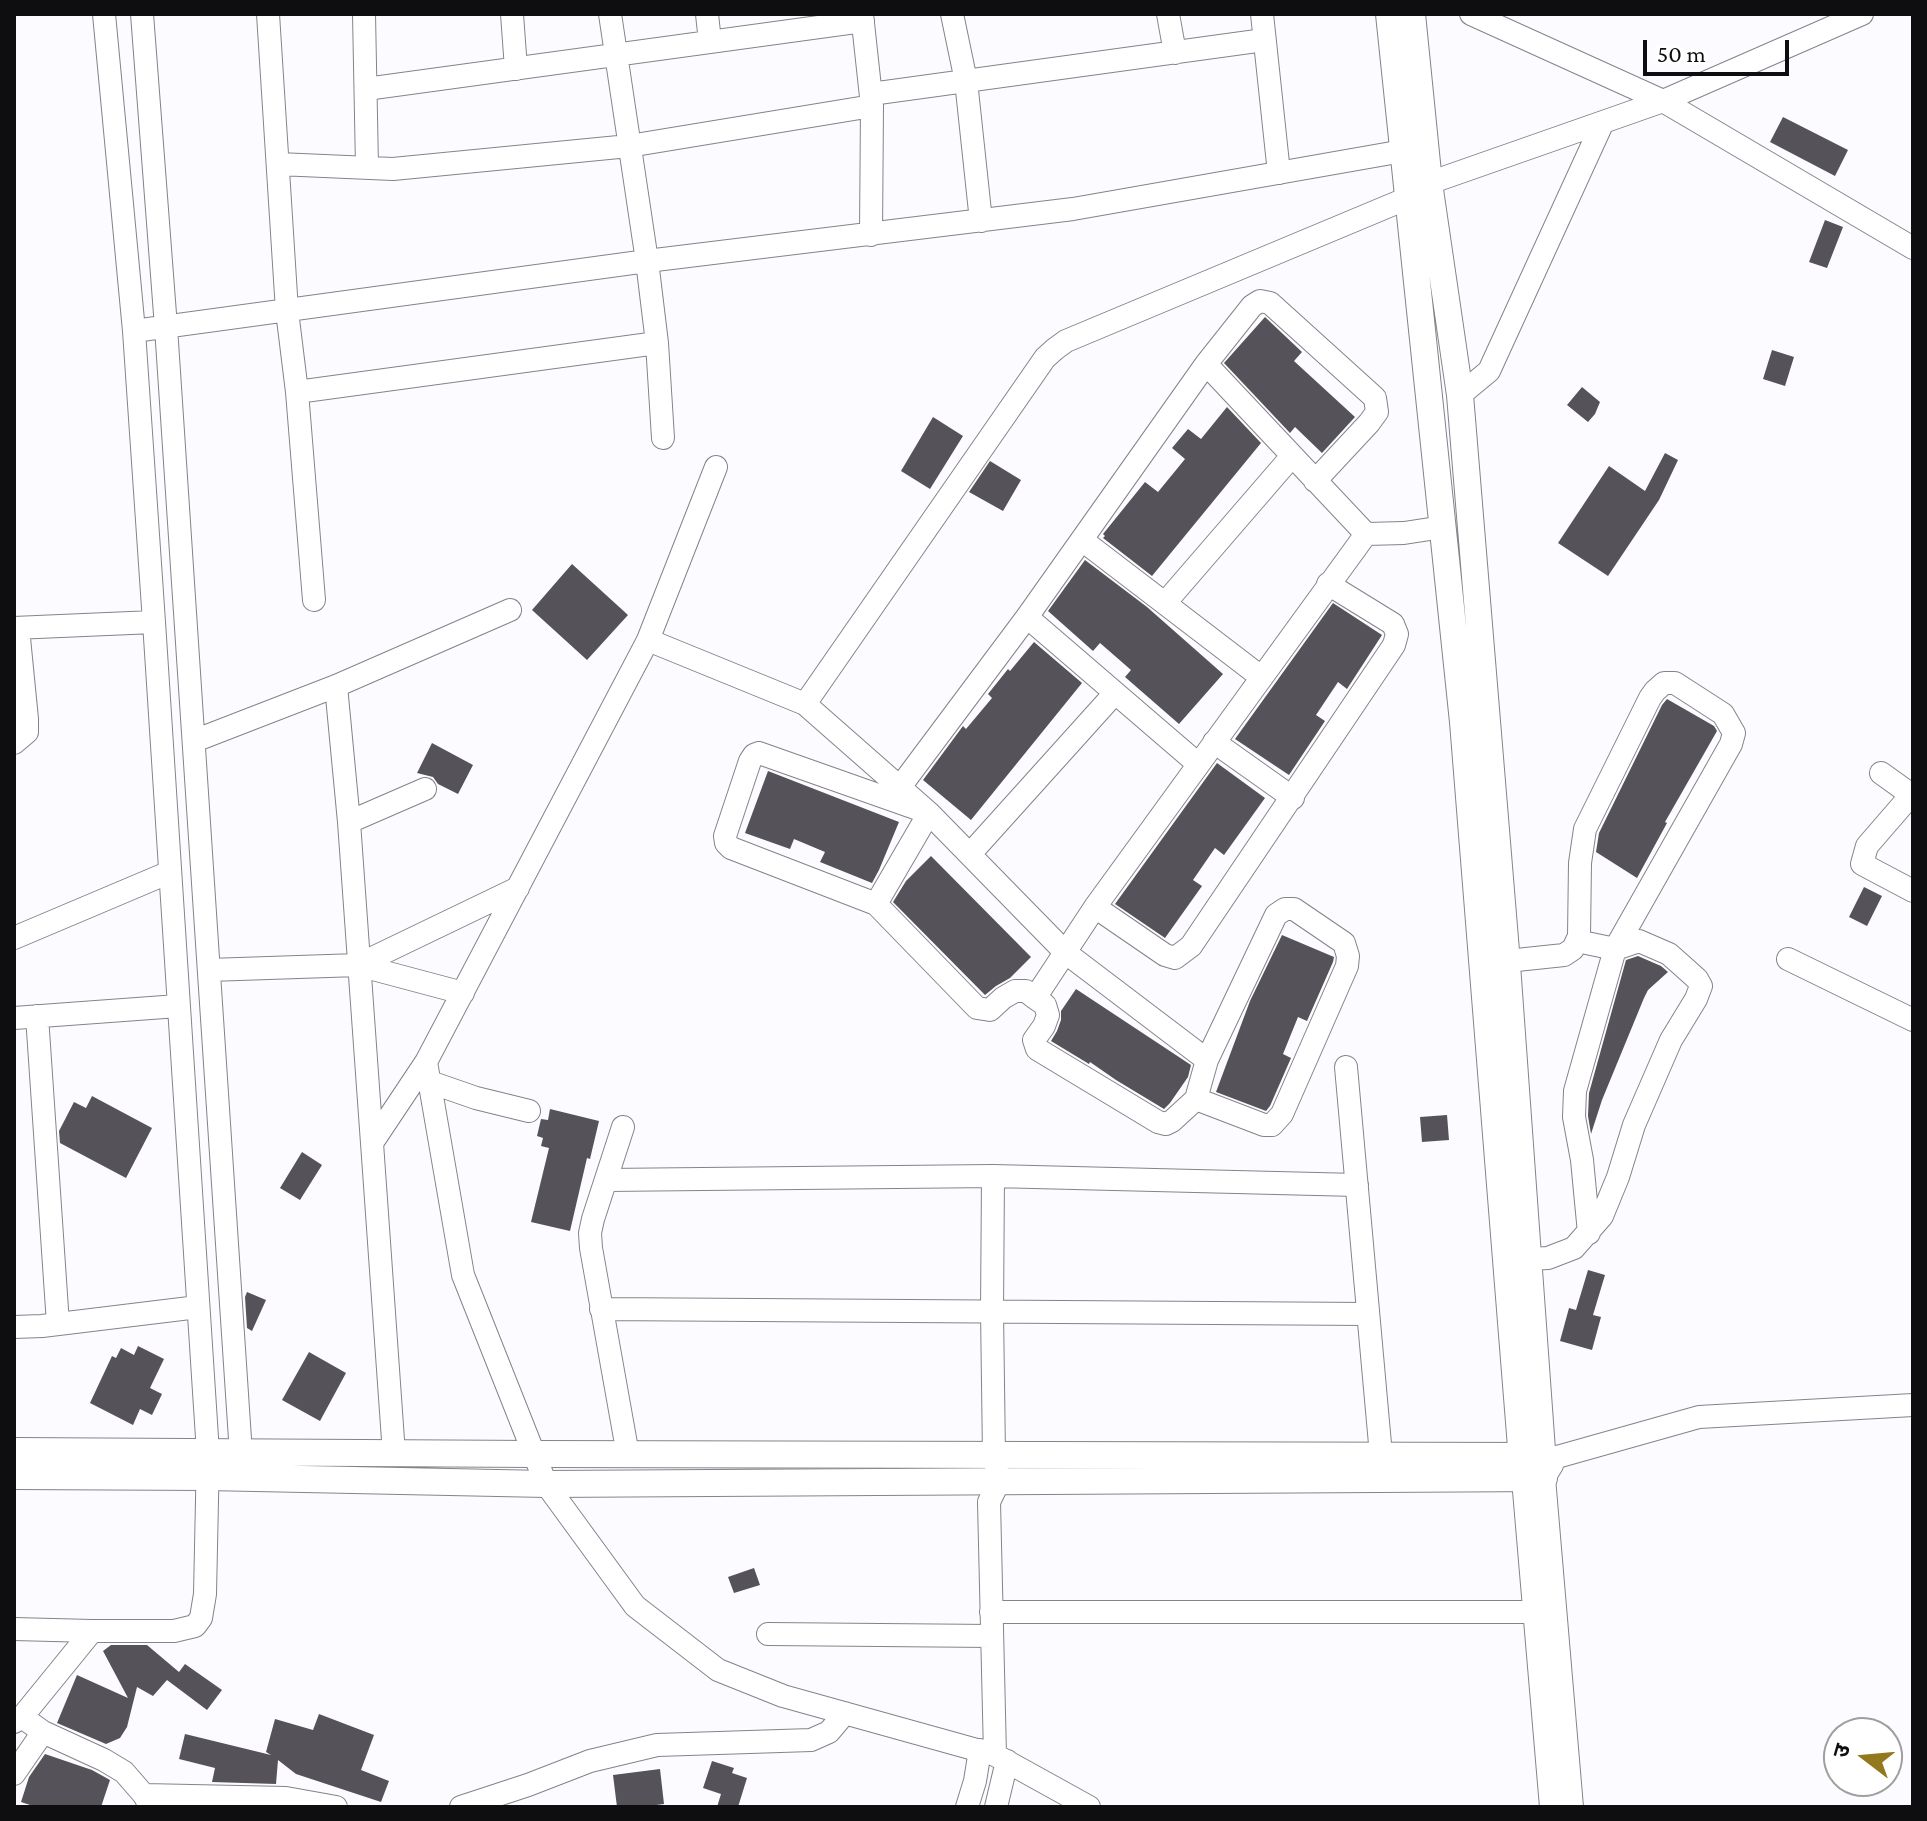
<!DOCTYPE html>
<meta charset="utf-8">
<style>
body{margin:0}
#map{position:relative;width:1927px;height:1821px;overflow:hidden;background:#fcfbff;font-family:"Crimson Pro","Noto Sans Devanagari",serif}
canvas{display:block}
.frame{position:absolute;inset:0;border:16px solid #0e0e10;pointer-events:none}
.north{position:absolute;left:1823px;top:1717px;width:80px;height:80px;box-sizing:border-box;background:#fff;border:2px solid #9f9f9f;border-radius:50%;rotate:286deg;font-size:22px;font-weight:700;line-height:32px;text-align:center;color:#0e0e10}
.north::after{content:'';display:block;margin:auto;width:28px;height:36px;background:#93781e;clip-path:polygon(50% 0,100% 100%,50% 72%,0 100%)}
.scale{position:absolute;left:1643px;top:40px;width:146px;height:36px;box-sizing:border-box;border:4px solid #0e0e10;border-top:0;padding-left:10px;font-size:24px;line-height:28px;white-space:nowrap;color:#0e0e10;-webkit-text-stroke:6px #fff;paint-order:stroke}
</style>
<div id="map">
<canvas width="1927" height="1821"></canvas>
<div class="frame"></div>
<div class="north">उ</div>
<div class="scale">50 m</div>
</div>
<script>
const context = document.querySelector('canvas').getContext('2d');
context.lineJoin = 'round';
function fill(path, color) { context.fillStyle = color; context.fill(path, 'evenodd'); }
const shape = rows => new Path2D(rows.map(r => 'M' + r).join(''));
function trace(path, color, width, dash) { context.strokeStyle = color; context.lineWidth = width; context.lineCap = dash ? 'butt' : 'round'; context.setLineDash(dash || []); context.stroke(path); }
fill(shape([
 [1783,117,1848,150,1835,176,1770,142],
 [1825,220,1843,227,1827,268,1809,262],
 [1265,317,1302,352,1294,361,1355,417,1322,453,1295,427,1290,433,1224,363],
 [1772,350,1794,357,1785,386,1763,379],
 [1582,387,1600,402,1595,414,1588,422,1567,405],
 [1227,407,1261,443,1152,576,1103,538,1105,536,1103,534,1145,482,1158,492,1185,459,1172,448,1188,429,1201,439],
 [933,417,963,436,930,489,901,471],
 [1665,453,1678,460,1659,500,1608,576,1558,543,1609,466,1645,491],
 [990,461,1021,480,1003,511,969,492],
 [1085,560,1147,607,1223,674,1179,724,1125,677,1131,670,1100,643,1093,651,1048,611],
 [572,564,628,615,587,660,532,610],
 [1333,603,1382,635,1347,689,1338,682,1316,715,1325,721,1289,775,1235,739],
 [1034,642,1082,683,971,820,923,780,963,726,966,729,992,698,988,694,1008,669,1010,671],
 [1667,699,1714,726,1717,731,1665,822,1667,823,1637,878,1596,852,1599,833,1662,705],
 [432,743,473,765,458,794,438,784,433,777,417,773],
 [1217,763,1265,798,1224,855,1215,848,1193,880,1202,886,1165,938,1115,904],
 [768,771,899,822,879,870,872,883,820,862,825,852,794,839,790,849,745,833],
 [931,856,1031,957,1010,978,996,986,985,995,893,902,906,881],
 [1864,887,1882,896,1867,926,1849,917],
 [1282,935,1334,957,1333,962,1307,1021,1298,1017,1283,1054,1291,1058,1270,1106,1266,1111,1216,1092,1250,1001],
 [1638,956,1661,966,1668,972,1648,990,1644,998,1602,1100,1591,1134,1588,1116,1589,1093,1626,960],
 [1076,989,1191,1065,1188,1077,1170,1103,1164,1109,1116,1080,1090,1062,1089,1064,1051,1041,1057,1031,1061,1020,1061,1011],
 [92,1096,152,1128,126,1178,60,1143,59,1131,74,1102,86,1108],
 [550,1109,599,1121,590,1159,587,1158,570,1231,531,1222,549,1148,541,1146,543,1138,537,1136,541,1119,548,1120],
 [1447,1115,1449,1140,1422,1142,1420,1117],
 [302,1152,322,1165,300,1200,280,1188],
 [1588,1270,1605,1275,1593,1315,1601,1317,1592,1350,1560,1341,1569,1308,1576,1310],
 [247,1292,266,1300,252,1331,247,1328,245,1297],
 [138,1346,164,1359,150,1388,162,1394,152,1415,140,1409,133,1425,90,1403,112,1356,116,1358,121,1348,134,1355],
 [309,1352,346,1373,320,1421,282,1400],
 [754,1568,760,1585,734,1593,728,1577],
 [111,1645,147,1645,179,1672,185,1664,222,1690,207,1710,167,1680,153,1696,137,1687,127,1727,120,1738,106,1744,57,1723,77,1675,128,1698,103,1651],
 [319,1714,374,1735,361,1770,389,1781,381,1802,296,1774,278,1760,276,1784,212,1782,215,1768,179,1759,185,1734,271,1755,266,1752,275,1719,313,1730],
 [45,1754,92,1770,110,1780,101,1807,36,1807,21,1802,29,1777],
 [712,1761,734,1768,732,1773,747,1778,738,1807,717,1807,721,1794,703,1788],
 [660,1769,664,1804,641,1807,617,1807,613,1775]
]), '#555359');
const minor = shape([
 [142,14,166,327,242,1469],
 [268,14,287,311,297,392,314,600],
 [364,14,367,167],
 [512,14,516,69],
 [610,14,647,261,657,343,663,438],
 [707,14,710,42],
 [862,14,872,106,871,235],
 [952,14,966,81,981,221],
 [1168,14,1175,53],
 [1262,14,1279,173],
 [1471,14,1663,101,1913,248],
 [366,89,863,21],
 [871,94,1264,40],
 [278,164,393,169,629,146,872,106],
 [1429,183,1663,101,1862,14],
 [134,331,647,261,1073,209,1403,151,1419,147],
 [1206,364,1366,534,1404,533,1443,527],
 [297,392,657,343],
 [1460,395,1489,371,1603,122],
 [1082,540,1261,677],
 [1165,603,1292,456],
 [1027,617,1198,764],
 [14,628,154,622],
 [648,640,805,704,929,813,1066,953,1207,1060],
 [336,686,349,822,372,1143],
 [805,704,1045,358,1055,349,1066,341,1408,198],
 [194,741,336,686,510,610],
 [1214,742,1293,798],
 [14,743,27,732,27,719,18,628],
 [759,753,929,813,876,904,731,848,726,843,725,836,750,761,754,755,759,753],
 [1881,773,1913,796],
 [900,787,1027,617,1206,364,1252,306,1260,301,1270,303,1375,398,1377,412,1369,423,1315,481],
 [1912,794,1867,846,1862,864,1913,891],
 [349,822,425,789],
 [970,854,1115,693],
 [876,904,977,1008,990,1010,1003,998,1015,991,1026,991,1035,998,1095,907,1366,534],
 [1095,907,1165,955,1175,958,1191,946,1394,645,1397,634,1393,624,1328,584],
 [14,938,170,872],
 [1788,959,1913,1020],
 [1507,961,1564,955,1573,949,1579,936,1580,863,1585,829,1650,698,1655,691,1664,683,1675,683,1723,714,1734,733,1731,744,1615,949,1575,1091,1574,1117,1582,1160,1589,1233],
 [358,965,463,993],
 [209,970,358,965,518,888],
 [1035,998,1045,1005,1048,1015,1044,1026,1034,1040,1037,1049,1158,1122,1166,1124,1172,1121,1196,1099,1207,1060,1276,915,1285,909,1294,909,1344,943,1348,956,1347,966,1282,1114,1272,1125,1264,1125,1196,1099],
 [37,1016,58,1324],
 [14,1018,178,1006],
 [426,1062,463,1275,546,1484,635,1606,718,1670,783,1696,995,1755,1089,1807],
 [1346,1067,1381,1455],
 [430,1082,476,1098,529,1111],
 [623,1127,593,1219,590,1233,591,1248,628,1455],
 [993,1176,992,1311,994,1456,999,1481,989,1502,995,1755],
 [606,1180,993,1176,1357,1185],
 [1529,1259,1548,1258,1574,1248,1602,1216,1618,1177,1634,1125,1671,1040,1696,999,1701,986,1697,979,1669,954,1639,941,1615,949,1577,941],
 [601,1309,1368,1314],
 [14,1327,42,1326,198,1307],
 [394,1454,372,1143,426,1062,648,640,716,467],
 [1542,1456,1557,1457,1699,1417,1913,1405],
 [1552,1465,1544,1478,1572,1807],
 [1523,1479,1551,1807],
 [991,1612,1535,1612],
 [14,1629,92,1631],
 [768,1634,992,1636],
 [22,1717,43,1732,104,1760,124,1772,144,1795,150,1806],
 [14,1722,22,1717,92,1631,174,1631,195,1626,201,1618,205,1594,208,1453,154,622,134,331,104,14],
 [14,1774,43,1732],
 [144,1795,286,1798,336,1807],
 [461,1807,528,1785,590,1761,657,1745,811,1740,829,1732,845,1713],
 [967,1807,975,1781,980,1750],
 [996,1807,1007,1761]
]);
const tertiary = shape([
 [1389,14,1463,722,1523,1472],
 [14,1451,535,1454,1542,1456],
 [14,1476,207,1477,546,1484,1544,1478,1506,951,1460,395,1429,183,1412,14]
]);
trace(minor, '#858389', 24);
trace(tertiary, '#858389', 28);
trace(minor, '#fff', 22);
trace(tertiary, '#fff', 26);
</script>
